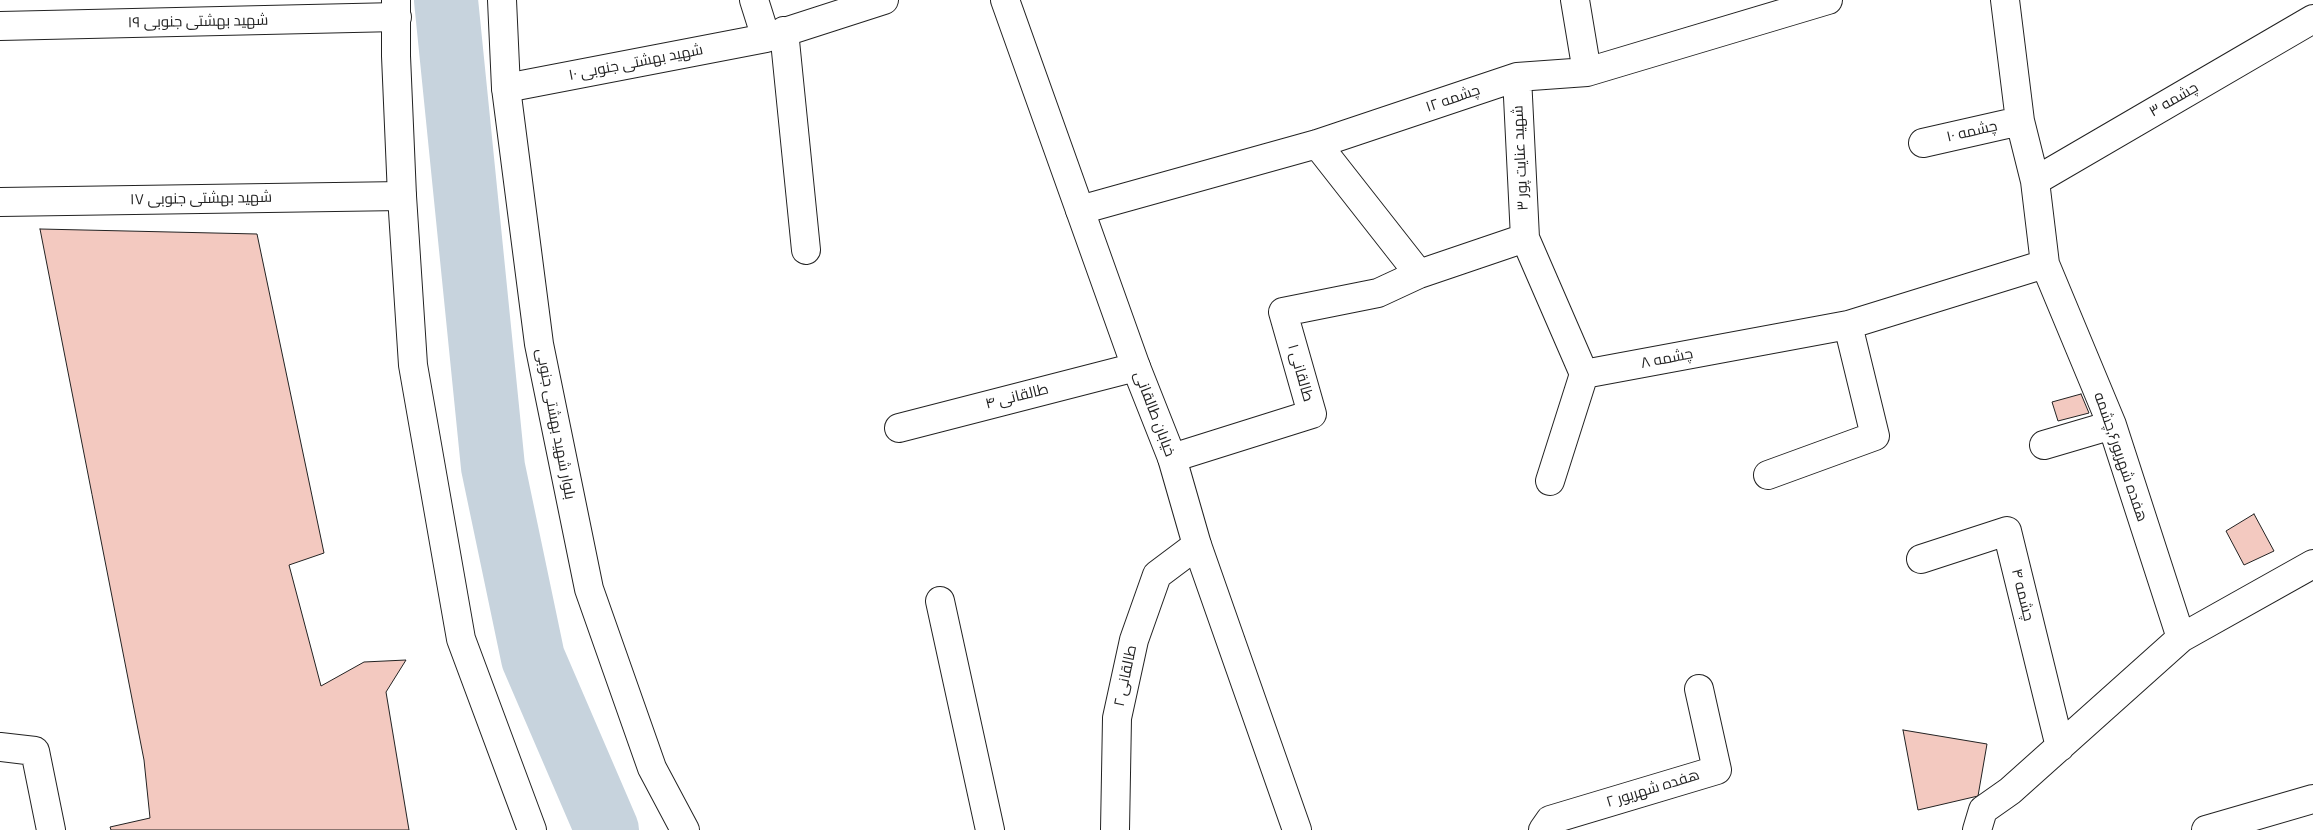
<!DOCTYPE html>
<meta charset="utf-8">
<style>
body{margin:0}
canvas{display:block;background:#fff}
</style>
<canvas width="2313" height="830"></canvas>
<script>
const context = document.querySelector('canvas').getContext('2d');
context.lineJoin = 'round';
const shape = rows => new Path2D(rows.map(r => 'M' + r).join(''));
function trace(path, color, width, dash) { context.strokeStyle = color; context.lineWidth = width; context.lineCap = dash ? 'butt' : 'round'; context.setLineDash(dash || []); context.stroke(path); }
function fill(path, color) { context.fillStyle = color; context.fill(path, 'evenodd'); }
function write(font, color, halo, rows, align = 'center') {
  context.font = font + ' "Archivo Narrow",Cairo,sans-serif'; context.lineWidth = 4; context.setLineDash([]); context.textBaseline = 'middle'; context.strokeStyle = halo; context.fillStyle = color; for (const [text, x, y, turn = 0] of rows) {
    context.save(); context.translate(x, y); context.rotate((+turn || 0) * Math.PI / 180); context.textAlign = isNaN(turn) ? turn : align; if (halo) context.strokeText(text, 0, 0); context.fillText(text, 0, 0); context.restore();
  }
}
trace(shape([
 [446,0,493,467,533,658,607,830]
]), '#c7d3dd', 64);
const building = shape([
 [40,229,257,234,324,553,289,565,321,686,364,662,406,660,386,692,409,830,111,830,110,827,150,818,144,760,40,229],
 [2081,394,2089,413,2058,421,2052,402,2081,394],
 [2254,514,2274,551,2244,565,2226,531,2254,514],
 [1903,730,1987,744,1978,796,1918,810,1903,730]
]);
fill(building, '#f3c9c0');
trace(building, '#222', 1);
const street = shape([
 [754,0,766,38],
 [1575,0,1587,72],
 [0,26,397,17],
 [784,31,806,250],
 [1517,77,1525,238],
 [506,88,766,38,884,0],
 [1923,143,2020,121],
 [1317,144,1419,274],
 [2035,181,2313,19],
 [0,202,402,196],
 [1080,210,1317,144,1517,77,1587,72,1828,0],
 [899,428,1136,367],
 [2044,445,2112,425],
 [1172,458,1312,414,1283,312,1378,293,1419,274,1525,238,1584,374,1848,325,2045,264],
 [1768,475,1875,436,1848,325],
 [1550,481,1584,374],
 [1921,559,2007,531,2060,747],
 [940,601,990,830],
 [2181,638,2313,564],
 [0,747,35,751,51,830],
 [1115,830,1117,718,1134,640,1157,575,1197,545],
 [1543,830,1550,820,1717,770,1699,689],
 [1977,830,1983,810,2010,791,2181,638,2112,425,2045,264,2035,181,2020,121,2005,0]
]);
const secondary = shape([
 [396,0,396,56,402,196,413,365,461,639,532,830],
 [502,0,506,88,539,344,589,589,652,768,685,830],
 [1005,0,1136,367,1172,458,1197,545,1297,830]
]);
const primary = shape([
 [2206,830,2313,799]
]);
trace(street, '#222', 30);
trace(secondary, '#222', 30);
trace(primary, '#222', 30);
trace(street, '#fff', 28);
trace(secondary, '#fff', 28);
trace(primary, '#fff', 28);
write('15px', '#222', '#fff', [
 ["شهید بهشتی جنوبی ۱۹",198,22,-1],
 ["شهید بهشتی جنوبی ۱۰",636,63,-11],
 ["چشمه ۱۲",1453,99,-19],
 ["چشمه ۳",2174,100,-30],
 ["چشمه ۱۰",1972,132,-13],
 ["شهید عنایت پور ۳",1521,158,-93],
 ["شهید بهشتی جنوبی ۱۷",201,199,-1],
 ["چشمه ۸",1667,359,-11],
 ["طالقانی ۱",1300,373,74],
 ["طالقانی ۴",1017,397,-14],
 ["خیابان طالقانی",1154,414,69],
 ["بلوار شهید بهشتی جنوبی",555,424,79],
 ["هفده شهریور۶,چشمه",2120,457,71],
 ["چشمه ۴",2022,595,76],
 ["طالقانی ۲",1126,676,-78],
 ["هفده شهریور ۲",1653,789,-17]
]);
</script>
